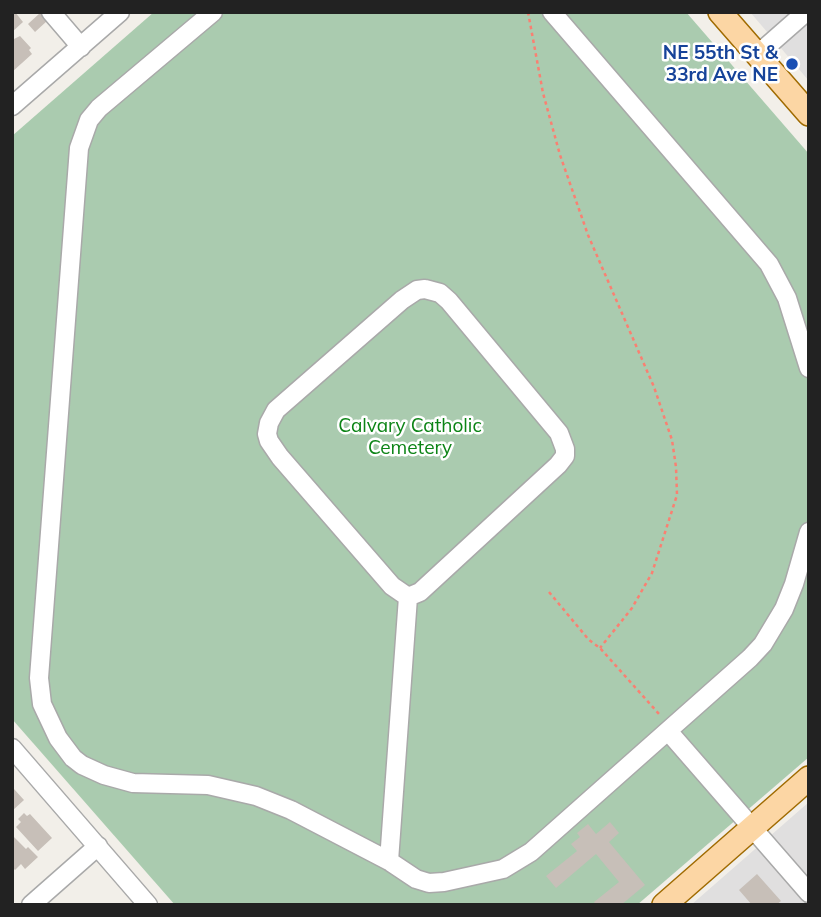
<!DOCTYPE html>
<style>
body{margin:0}
#map{position:relative;width:821px;height:917px;overflow:hidden;background:#f2efe9;font-family:Mulish,sans-serif}
canvas{display:block}
.frame{position:absolute;inset:0;border:14px solid #222;pointer-events:none}
</style>
<div id="map">
<canvas width="821" height="917"></canvas>
<div class="frame"></div>
</div>
<script>
const context = document.querySelector('canvas').getContext('2d');
context.lineJoin = 'round';
function fill(path, color) { context.fillStyle = color; context.fill(path, 'evenodd'); }
const shape = rows => new Path2D(rows.map(r => 'M' + r).join(''));
function trace(path, color, width, dash) { context.strokeStyle = color; context.lineWidth = width; context.lineCap = dash ? 'butt' : 'round'; context.setLineDash(dash || []); context.stroke(path); }
function write(font, color, halo, rows, align = 'center') {
  context.font = font + ' Mulish,sans-serif'; context.lineWidth = 5; context.setLineDash([]); context.textBaseline = 'middle'; context.strokeStyle = halo; context.fillStyle = color; for (const [text, x, y, turn = 0] of rows) {
    context.save(); context.translate(x, y); context.rotate((+turn || 0) * Math.PI / 180); context.textAlign = isNaN(turn) ? turn : align; if (halo) context.strokeText(text, 0, 0); context.fillText(text, 0, 0); context.restore();
  }
}
fill(shape([
 [750,12,809,12,809,81],
 [809,802,809,905,691,905]
]), '#e0dfdf');
fill(shape([
 [154,12,686,12,809,154,809,757,637,905,175,905,12,719,12,136]
]), '#aacbaf');
fill(shape([
 [12,12,15,12,23,22,12,32],
 [40,13,47,21,35,32,28,24],
 [20,36,31,48,29,50,32,54,12,72,12,40],
 [14,789,24,800,12,811,12,791],
 [24,813,27,816,30,814,52,838,38,851,16,827,21,822,18,819],
 [610,822,619,833,609,842,645,885,621,905,596,905,594,902,619,882,596,854,556,888,546,876,577,851,571,844,580,837,577,833,588,824,596,834],
 [12,835,26,849,28,847,38,857,25,869,21,864,15,870,12,867],
 [757,874,781,901,776,905,752,905,739,890]
]), '#c7bfb8');
const minor = shape([
 [51,12,81,47],
 [213,12,99,108,89,120,79,148,39,678,42,704,58,738,73,758,82,765,104,775,133,783,208,785,256,796,291,810,389,861,416,879,429,883,444,882,503,869,531,852,750,658,763,644,784,609,794,584,809,532],
 [552,12,769,264,787,298,809,368],
 [757,55,806,12],
 [12,106,120,12],
 [425,289,440,293,449,301,559,433,565,449,565,456,558,465,420,592,408,597,392,586,280,457,269,441,267,434,269,423,276,410,402,300,417,290,425,289],
 [668,731,809,893],
 [12,748,148,905],
 [389,861,408,597],
 [31,905,98,846]
]);
const major = shape([
 [720,12,809,114],
 [664,905,809,778]
]);
trace(minor, '#a9a9a9', 21);
trace(major, '#a06b00', 26);
trace(shape([
 [528,12,543,93,560,155,588,235,654,387,672,440,676,467,677,495,652,573,632,608,600,648],
 [549,592,589,640,600,648,659,714]
]), '#fa8072', 2.5, [3.5, 3.5]);
trace(minor, '#fff', 18);
trace(major, '#fcd6a4', 23);
for (const [x, y, r, color] of [
 [792,64,7,"#1a4fb4"]
]) { const dot = new Path2D(); dot.arc(x, y, r, 0, 2 * Math.PI); context.fillStyle = color; context.fill(dot); trace(dot, '#fff', 2.5); }
write('bold 19px', '#164399', '#fff', [
 ["NE 55th St &",778,53],
 ["33rd Ave NE",778,75]
], 'right');
write('19px', '#0c8416', '#fff', [
 ["Calvary Catholic",410,426],
 ["Cemetery",410,448]
]);
</script>
